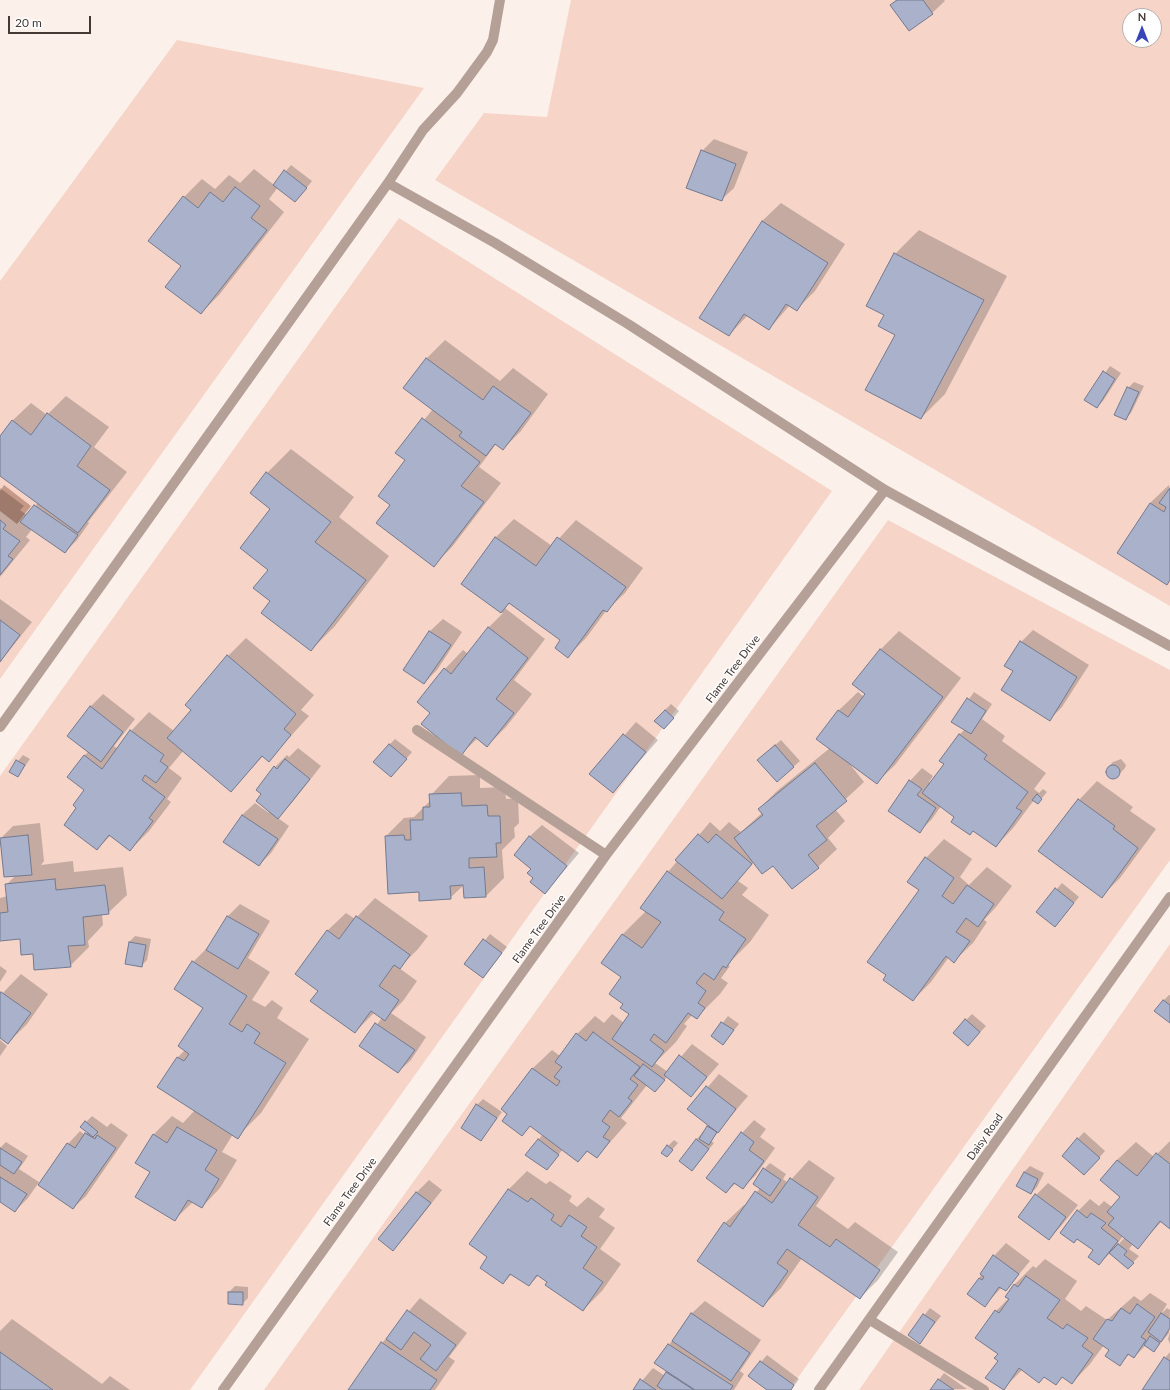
<!DOCTYPE html>
<style>
body{margin:0}
#map{position:relative;width:1170px;height:1390px;overflow:hidden;background:#fcf0eb;font-family:Lato,sans-serif}
canvas{display:block}
.north{position:absolute;left:1122px;top:8px;width:40px;height:40px;box-sizing:border-box;background:#fff;border:1px solid #b5b0ae;border-radius:50%;rotate:0deg;font-size:11px;font-weight:700;line-height:16px;text-align:center;color:#453935}
.north::after{content:'';display:block;margin:auto;width:14px;height:18px;background:#3946b9;clip-path:polygon(50% 0,100% 100%,50% 72%,0 100%)}
.scale{position:absolute;left:8px;top:16px;width:83px;height:18px;box-sizing:border-box;border:2px solid #453935;border-top:0;padding-left:5px;font-size:12px;line-height:14px;white-space:nowrap;color:#453935;-webkit-text-stroke:3px #fff;paint-order:stroke}
</style>
<div id="map">
<canvas width="1170" height="1390"></canvas>
<div class="north">N</div>
<div class="scale">20 m</div>
</div>
<script>
const context = document.querySelector('canvas').getContext('2d');
context.lineJoin = 'round';
function fill(path, color) { context.fillStyle = color; context.fill(path, 'evenodd'); }
const shape = rows => new Path2D(rows.map(r => 'M' + r).join(''));
function trace(path, color, width, dash) { context.strokeStyle = color; context.lineWidth = width; context.lineCap = dash ? 'butt' : 'round'; context.setLineDash(dash || []); context.stroke(path); }
function write(font, color, halo, rows, align = 'center') {
  context.font = font + ' Lato,sans-serif'; context.lineWidth = 3; context.setLineDash([]); context.textBaseline = 'middle'; context.strokeStyle = halo; context.fillStyle = color; for (const [text, x, y, turn = 0] of rows) {
    context.save(); context.translate(x, y); context.rotate((+turn || 0) * Math.PI / 180); context.textAlign = isNaN(turn) ? turn : align; if (halo) context.strokeText(text, 0, 0); context.fillText(text, 0, 0); context.restore();
  }
}
fill(shape([
 [571,0,1170,0,1170,606,435,180,484,113,547,117],
 [1130,16,1154,16,1154,40,1130,40],
 [177,40,424,88,0,679,0,281],
 [399,218,832,491,190,1390,0,1390,0,776],
 [888,520,1170,670,1170,860,789,1390,264,1390],
 [1170,944,1170,1390,859,1390]
]), '#f6d5c8');
fill(shape([
 [4,485,31,506,17,524,0,511,0,491]
]), '#c59986');
fill(shape([
 [896,0,944,0,945,1,932,13,909,30,891,5],
 [714,139,748,152,734,188,721,200,702,151],
 [291,165,312,181,301,195,278,187,269,199,284,212,219,295,201,313,182,266,184,197,202,179,215,189,229,175,240,183,254,169,274,185],
 [781,203,845,244,815,291,797,309,790,305,769,329,748,315,729,335,762,221],
 [919,230,1007,276,945,394,921,418,896,335,885,315,895,254],
 [445,340,500,381,513,368,548,394,521,431,503,449,496,444,479,467,501,483,452,547,434,565,391,505,406,460,397,453,433,409,404,388,427,358],
 [1110,366,1121,373,1103,401,1097,407,1086,400],
 [1134,382,1144,386,1131,413,1125,419,1128,388],
 [66,396,109,427,94,447,127,472,88,522,89,523,77,540,65,552,32,529,26,537,30,540,0,577,0,488,24,506,20,510,27,515,38,503,0,475,0,438,12,421,31,403,47,415],
 [291,449,354,497,339,517,389,556,335,626,311,650,272,601,269,570,272,509,267,473],
 [1169,485,1170,581,1167,584,1150,503],
 [514,519,552,546,576,520,643,568,625,593,606,611,586,638,568,656,562,640,510,603,505,608,545,639,514,680,532,694,506,727,487,746,478,738,461,754,432,713,445,669,463,650,468,654,489,627,503,613,462,584,496,537],
 [0,599,32,622,0,662],
 [443,619,462,632,437,670,424,683,404,670,430,631],
 [1033,630,1089,665,1062,707,1050,719,1015,671,1021,642],
 [899,631,961,678,895,765,876,783,849,763,864,782,835,809,845,821,828,838,837,849,818,867,792,887,773,864,754,862,738,881,748,888,742,895,769,915,750,942,727,965,730,966,721,978,728,983,720,994,696,1018,692,1015,684,1024,687,1026,676,1042,655,1063,668,1072,692,1044,719,1064,691,1096,667,1077,655,1091,647,1085,621,1118,627,1123,597,1157,588,1151,578,1161,563,1149,547,1169,527,1154,543,1134,531,1125,522,1135,509,1113,502,1109,533,1068,552,1050,560,1056,577,1034,595,1016,604,1023,612,1014,624,1023,631,1014,624,1004,623,977,602,962,623,934,646,911,668,872,710,822,720,831,729,822,741,832,762,813,759,809,777,791,830,748,818,738,839,710,858,692,864,697,881,649],
 [246,638,314,695,301,710,309,716,269,760,263,756,231,791,184,750,169,768,182,778,167,799,171,802,149,831,130,850,111,835,97,849,78,808,86,790,84,756,89,751,90,707,103,694,135,719,114,746,118,749,131,731,149,712,174,731,193,709,228,656],
 [974,692,992,704,982,719,1005,736,1002,741,1046,773,1034,789,1039,793,1043,789,1047,792,1038,803,1034,800,1014,827,996,846,941,806,932,819,920,831,910,781,922,768,933,776,929,782,931,784,945,764,959,735,965,729,953,722],
 [671,704,679,711,670,722,665,710],
 [636,722,658,740,613,792,591,774],
 [395,739,412,752,397,770,389,745],
 [781,740,800,761,777,781,765,754],
 [298,748,321,766,290,805,278,818,289,826,271,853,259,865,225,842,242,815,255,803,269,813,263,794,275,767,287,755,289,757],
 [23,755,30,759,18,776,10,771],
 [1121,759,1126,765,1125,768,1115,778,1108,776,1107,768,1113,762],
 [480,775,480,788,505,787,506,799,518,798,519,823,514,828,515,837,502,850,504,878,486,896,464,885,450,898,420,891,386,836,404,818,414,817,431,800,431,795,449,776],
 [1097,781,1133,807,1130,811,1156,829,1120,878,1102,896,1079,800],
 [40,823,44,861,41,865,73,861,74,872,123,867,127,895,108,913,102,914,103,925,88,941,89,947,70,966,33,953,20,938,0,940,0,898,8,896,6,885,16,875,1,838,13,826],
 [542,825,579,853,545,893,534,878,529,837],
 [944,839,972,859,960,877,969,885,987,867,1012,886,996,907,984,920,987,922,973,943,954,961,949,957,931,982,913,1000,888,975,920,890,909,882,926,858],
 [1062,883,1079,897,1060,920,1037,912],
 [375,898,428,936,418,949,399,968,417,981,403,1001,391,1013,426,1037,411,1060,398,1072,360,1046,382,1018,374,1013,355,1032,319,990,327,931,346,913,355,919],
 [240,904,270,921,248,958,270,972,252,1000,265,1007,272,1000,283,1008,277,1018,309,1039,261,1113,237,1137,233,1134,222,1152,237,1160,220,1188,202,1207,193,1202,175,1219,152,1171,153,1135,172,1116,183,1123,195,1110,159,1087,178,1057,185,1050,204,1007,193,962,212,943,228,916],
 [490,934,507,947,483,977,466,964],
 [135,936,151,939,147,960,141,966,129,942],
 [0,966,7,971,0,982],
 [21,974,48,994,27,1024,8,1043,0,1037,0,996],
 [1169,995,1170,995,1170,1021,1163,1001],
 [972,1014,986,1026,974,1039,966,1020],
 [728,1016,739,1024,723,1044,712,1036],
 [0,1040,7,1046,0,1056],
 [719,1074,748,1096,719,1130,711,1141,714,1143,692,1170,696,1140,709,1125,689,1109],
 [483,1099,502,1112,481,1140,477,1105],
 [92,1116,107,1127,111,1123,128,1135,86,1196,73,1208,68,1144,80,1131,85,1135,88,1132,86,1122],
 [754,1120,766,1129,760,1137,775,1148,755,1176,742,1188,736,1183,726,1192,742,1133],
 [1084,1132,1105,1151,1090,1168,1063,1155],
 [674,1140,678,1143,667,1156,668,1146],
 [1170,1141,1170,1228,1162,1221,1138,1247,1133,1244,1129,1249,1139,1256,1128,1268,1110,1253,1099,1264,1078,1211,1090,1199,1099,1206,1104,1201,1112,1207,1121,1196,1117,1160,1136,1142,1154,1157],
 [1123,1236,1125,1237,1119,1244,1118,1243],
 [6,1142,28,1156,19,1169,39,1182,28,1198,15,1211,0,1201,0,1148],
 [809,1160,835,1178,816,1206,848,1229,855,1222,898,1252,878,1280,860,1298,802,1258,781,1288,763,1306,725,1223,744,1205,746,1206,760,1188,764,1169,770,1163,786,1174,783,1179,788,1183],
 [1030,1166,1044,1173,1037,1187,1031,1193,1024,1172],
 [527,1171,546,1184,550,1181,572,1196,569,1201,577,1207,588,1197,605,1209,599,1217,615,1228,600,1249,621,1264,602,1291,583,1310,539,1275,529,1285,512,1274,503,1283,489,1257,470,1244,509,1189],
 [429,1180,442,1190,405,1237,393,1250,379,1239,417,1192],
 [1048,1183,1078,1205,1061,1226,1049,1239,1036,1195],
 [1006,1243,1030,1261,1006,1290,1002,1287,985,1305,979,1278,994,1256],
 [1045,1259,1077,1281,1065,1299,1081,1311,1086,1306,1107,1320,1134,1296,1141,1301,1150,1293,1167,1304,1161,1314,1167,1308,1170,1310,1169,1333,1154,1351,1146,1345,1134,1357,1130,1354,1119,1364,1110,1350,1104,1345,1090,1364,1072,1383,1063,1377,1056,1384,1045,1376,1039,1382,1022,1370,1003,1389,999,1353,977,1338,996,1311,1009,1298,1006,1296,1015,1284,1033,1266,1036,1268],
 [235,1286,248,1287,248,1298,242,1304,229,1292],
 [420,1298,467,1333,449,1357,455,1361,435,1390,350,1390,382,1343],
 [705,1301,761,1340,740,1371,744,1374,734,1390,634,1390,653,1368,665,1376,668,1371,656,1363,692,1313],
 [930,1308,941,1316,920,1342,909,1335],
 [12,1319,102,1384,110,1376,130,1390,0,1390,0,1331],
 [1170,1332,1170,1344,1168,1339],
 [1170,1352,1170,1390,1143,1390,1165,1358],
 [767,1355,799,1379,791,1390,769,1390,749,1376],
 [944,1373,967,1389,931,1390]
]), '#0003');
const building = shape([
 [897,0,923,0,933,14,909,31,890,5,897,0],
 [701,150,736,164,722,201,686,188,701,150],
 [284,170,307,188,295,202,273,185,284,170],
 [235,187,260,206,251,218,267,230,201,314,165,287,181,266,148,241,183,196,198,208,210,192,223,202,235,187],
 [762,221,828,263,797,311,786,304,769,330,744,314,729,336,699,318,762,221],
 [894,253,984,300,921,419,865,390,895,335,878,326,884,315,866,306,894,253],
 [426,358,483,400,493,386,531,413,503,450,495,444,486,456,459,436,462,432,403,388,426,358],
 [1103,371,1115,379,1097,408,1084,400,1103,371],
 [1127,387,1139,392,1126,420,1114,415,1127,387],
 [47,413,91,446,77,466,110,490,78,533,0,476,0,436,12,420,31,435,47,413],
 [422,418,480,462,461,486,484,502,434,567,376,523,390,505,378,496,405,460,395,453,422,418],
 [266,472,331,522,315,542,366,580,311,651,261,613,270,601,253,588,268,570,240,548,270,509,250,493,266,472],
 [1170,488,1170,580,1167,585,1117,553,1150,503,1164,512,1166,507,1159,503,1170,488],
 [34,505,78,535,65,553,20,522,34,505],
 [0,520,6,525,3,529,20,541,8,556,13,559,0,575,0,520],
 [495,537,536,566,557,537,626,587,607,612,603,610,568,658,555,648,560,640,509,603,501,613,461,584,495,537],
 [0,620,20,635,0,662,0,620],
 [488,627,528,658,496,699,514,713,487,747,475,737,461,756,421,724,430,713,417,702,444,668,451,674,488,627],
 [429,631,451,645,424,684,403,670,429,631],
 [1020,641,1077,677,1050,721,1001,690,1013,671,1004,666,1020,641],
 [880,649,943,697,877,784,816,739,838,710,848,717,865,694,852,684,880,649],
 [227,655,296,714,284,729,291,735,269,762,262,756,231,792,167,738,191,710,185,705,227,655],
 [967,698,986,711,971,734,951,722,967,698],
 [90,706,123,732,101,762,67,736,90,706],
 [665,710,674,718,664,729,654,721,665,710],
 [130,730,164,755,160,761,168,767,156,783,145,775,142,780,165,797,149,818,153,821,130,851,109,835,97,850,64,825,76,808,73,805,84,790,67,777,84,755,102,769,130,730],
 [623,734,646,752,613,793,589,774,623,734],
 [959,734,987,755,984,759,1028,792,1016,808,1022,811,996,847,973,831,970,835,951,822,954,817,922,793,944,764,939,761,959,734],
 [389,744,407,759,391,777,373,762,389,744],
 [775,745,794,767,777,782,757,760,775,745],
 [285,759,310,779,278,819,256,801,261,794,256,790,274,766,277,769,285,759],
 [16,760,25,765,18,777,9,772,16,760],
 [815,763,847,801,816,826,827,840,808,855,819,868,792,889,773,866,762,874,734,838,763,815,758,809,815,763],
 '1106 772a7 7 0 1 1 14 0a7 7 0 1 1-14 0Z',
 [909,780,922,789,917,795,936,808,920,833,888,811,909,780],
 [461,793,462,806,487,805,488,816,500,816,501,843,496,843,497,857,469,858,469,868,484,867,486,897,464,898,463,885,450,886,451,899,419,901,419,892,388,894,385,836,404,835,405,840,411,840,410,820,423,820,423,807,430,807,429,794,461,793],
 [1037,794,1042,799,1038,804,1032,800,1037,794],
 [1078,799,1115,826,1113,829,1138,848,1102,898,1038,851,1078,799],
 [242,815,278,839,259,866,223,842,242,815],
 [698,834,708,843,716,834,752,864,722,899,675,860,698,834],
 [28,835,32,875,4,877,0,838,28,835],
 [529,836,567,866,545,894,530,882,533,878,527,873,531,869,514,855,529,836],
 [925,857,954,878,942,896,953,904,967,885,994,904,978,927,966,918,956,932,970,941,954,963,946,956,913,1001,883,980,886,975,867,962,919,890,907,882,925,857],
 [667,871,724,912,719,920,746,939,726,968,723,966,714,980,704,973,696,983,706,991,698,1003,705,1008,697,1019,688,1013,666,1043,654,1034,650,1040,664,1051,652,1067,612,1039,629,1014,620,1008,623,1004,609,994,621,977,601,963,622,934,642,948,661,922,640,908,667,871],
 [55,879,56,890,105,885,109,914,83,917,85,945,68,946,71,967,34,970,33,954,21,955,20,939,0,941,0,913,8,912,5,884,55,879],
 [1055,888,1074,903,1055,927,1036,912,1055,888],
 [227,916,259,934,238,969,206,950,227,916],
 [356,916,410,955,400,969,394,965,379,986,399,1000,385,1021,371,1011,355,1033,310,1001,318,991,295,974,327,930,339,939,356,916],
 [483,939,502,953,483,978,464,964,483,939],
 [129,942,146,945,142,967,125,964,129,942],
 [192,961,247,996,229,1024,242,1032,247,1024,260,1033,254,1043,286,1063,238,1139,157,1087,177,1057,184,1061,189,1054,178,1046,203,1008,174,989,192,961],
 [1,992,31,1013,8,1044,0,1038,0,994,1,992],
 [1163,1000,1170,1005,1170,1023,1154,1011,1163,1000],
 [965,1019,980,1032,968,1046,953,1033,965,1019],
 [721,1022,734,1030,723,1045,711,1036,721,1022],
 [375,1023,415,1050,398,1073,359,1046,375,1023],
 [593,1032,640,1067,630,1079,638,1085,628,1098,632,1101,619,1117,610,1110,602,1121,610,1127,603,1137,610,1141,597,1158,587,1151,578,1162,530,1126,522,1136,502,1121,507,1114,501,1109,532,1068,557,1086,560,1081,554,1077,562,1067,555,1062,576,1033,586,1041,593,1032],
 [679,1055,707,1077,691,1097,664,1075,679,1055],
 [643,1064,665,1080,655,1092,634,1076,643,1064],
 [706,1086,736,1109,718,1133,687,1109,706,1086],
 [476,1104,497,1118,481,1141,461,1128,476,1104],
 [85,1121,98,1132,93,1137,80,1127,85,1121],
 [707,1126,717,1132,709,1145,699,1139,707,1126],
 [177,1127,217,1150,205,1170,219,1179,202,1208,188,1200,175,1221,135,1197,150,1172,135,1163,153,1134,167,1143,177,1127],
 [741,1132,754,1142,749,1150,764,1161,743,1189,734,1183,726,1193,706,1178,741,1132],
 [85,1133,95,1139,97,1135,116,1148,73,1209,38,1185,67,1143,75,1148,85,1133],
 [1077,1138,1100,1158,1084,1175,1062,1156,1077,1138],
 [538,1139,559,1155,547,1170,525,1155,538,1139],
 [696,1139,709,1149,692,1171,679,1161,696,1139],
 [667,1145,673,1150,667,1157,661,1153,667,1145],
 [0,1148,22,1162,14,1174,0,1165,0,1148],
 [1156,1153,1170,1164,1170,1229,1160,1221,1138,1249,1108,1225,1114,1218,1107,1212,1120,1197,1100,1180,1117,1160,1137,1176,1156,1153],
 [763,1168,781,1180,770,1196,753,1184,763,1168],
 [1024,1172,1038,1179,1031,1194,1016,1186,1024,1172],
 [0,1177,27,1194,15,1212,0,1202,0,1177],
 [790,1178,818,1197,798,1225,830,1247,836,1239,880,1270,860,1299,787,1249,777,1263,788,1271,763,1307,697,1261,724,1222,730,1227,755,1191,772,1203,790,1178],
 [508,1189,528,1202,531,1198,554,1215,551,1220,561,1227,569,1215,587,1227,581,1236,597,1247,583,1268,603,1282,583,1311,545,1285,547,1282,537,1275,529,1286,510,1274,503,1284,480,1268,487,1257,469,1244,508,1189],
 [416,1192,431,1203,393,1251,378,1239,416,1192],
 [1035,1194,1066,1217,1049,1240,1018,1217,1035,1194],
 [1077,1210,1087,1218,1091,1213,1106,1223,1101,1228,1118,1241,1099,1265,1088,1257,1093,1250,1077,1239,1074,1243,1060,1233,1077,1210],
 [1118,1244,1127,1251,1124,1255,1134,1263,1128,1269,1109,1253,1118,1244],
 [993,1255,1019,1274,1006,1291,999,1287,985,1307,967,1294,979,1278,982,1280,984,1277,980,1274,993,1255],
 [1026,1276,1060,1300,1047,1318,1063,1329,1067,1324,1088,1338,1082,1346,1093,1354,1072,1384,1062,1377,1056,1385,1044,1377,1039,1383,1019,1368,1004,1390,985,1378,998,1361,994,1358,998,1354,975,1338,995,1310,999,1313,1009,1299,1005,1297,1014,1284,1018,1287,1026,1276],
 [228,1292,243,1292,243,1305,228,1304,228,1292],
 [1137,1304,1155,1317,1141,1337,1146,1340,1134,1358,1128,1354,1120,1366,1105,1356,1109,1350,1093,1339,1107,1319,1112,1321,1121,1308,1130,1314,1137,1304],
 [407,1310,456,1345,436,1371,420,1359,431,1345,414,1332,401,1350,386,1339,407,1310],
 [691,1313,750,1353,731,1381,672,1341,691,1313],
 [1161,1313,1170,1319,1170,1328,1161,1342,1148,1332,1161,1313],
 [923,1314,935,1322,920,1344,908,1335,923,1314],
 [1150,1336,1160,1343,1154,1352,1144,1345,1150,1336],
 [381,1342,437,1380,430,1390,348,1390,381,1342],
 [668,1344,733,1386,730,1390,695,1390,654,1363,668,1344],
 [0,1352,53,1390,0,1390,0,1352],
 [1164,1357,1170,1361,1170,1390,1142,1390,1164,1357],
 [760,1361,794,1385,791,1390,767,1390,748,1376,760,1361],
 [666,1372,694,1390,663,1390,657,1386,666,1372],
 [640,1379,656,1390,633,1390,640,1379],
 [938,1379,954,1390,930,1390,938,1379]
]);
fill(building, '#aab2cb');
trace(building, '#737a91', 1);
trace(shape([
 [870,1320,984,1390]
]), '#b5a098', 10);
trace(shape([
 [388,183,495,243,628,324,885,490,1170,646],
 [0,727,388,183,423,130,457,93,487,52,493,40,500,0],
 [417,730,606,855],
 [223,1390,606,855,885,490],
 [819,1390,1170,897]
]), '#b5a098', 10);
write('11px', '#453935', '#fff', [
 ["Flame Tree Drive",733,669,-53],
 ["Flame Tree Drive",539,929,-54],
 ["Daisy Road",985,1137,-55],
 ["Flame Tree Drive",350,1192,-54]
]);
</script>
